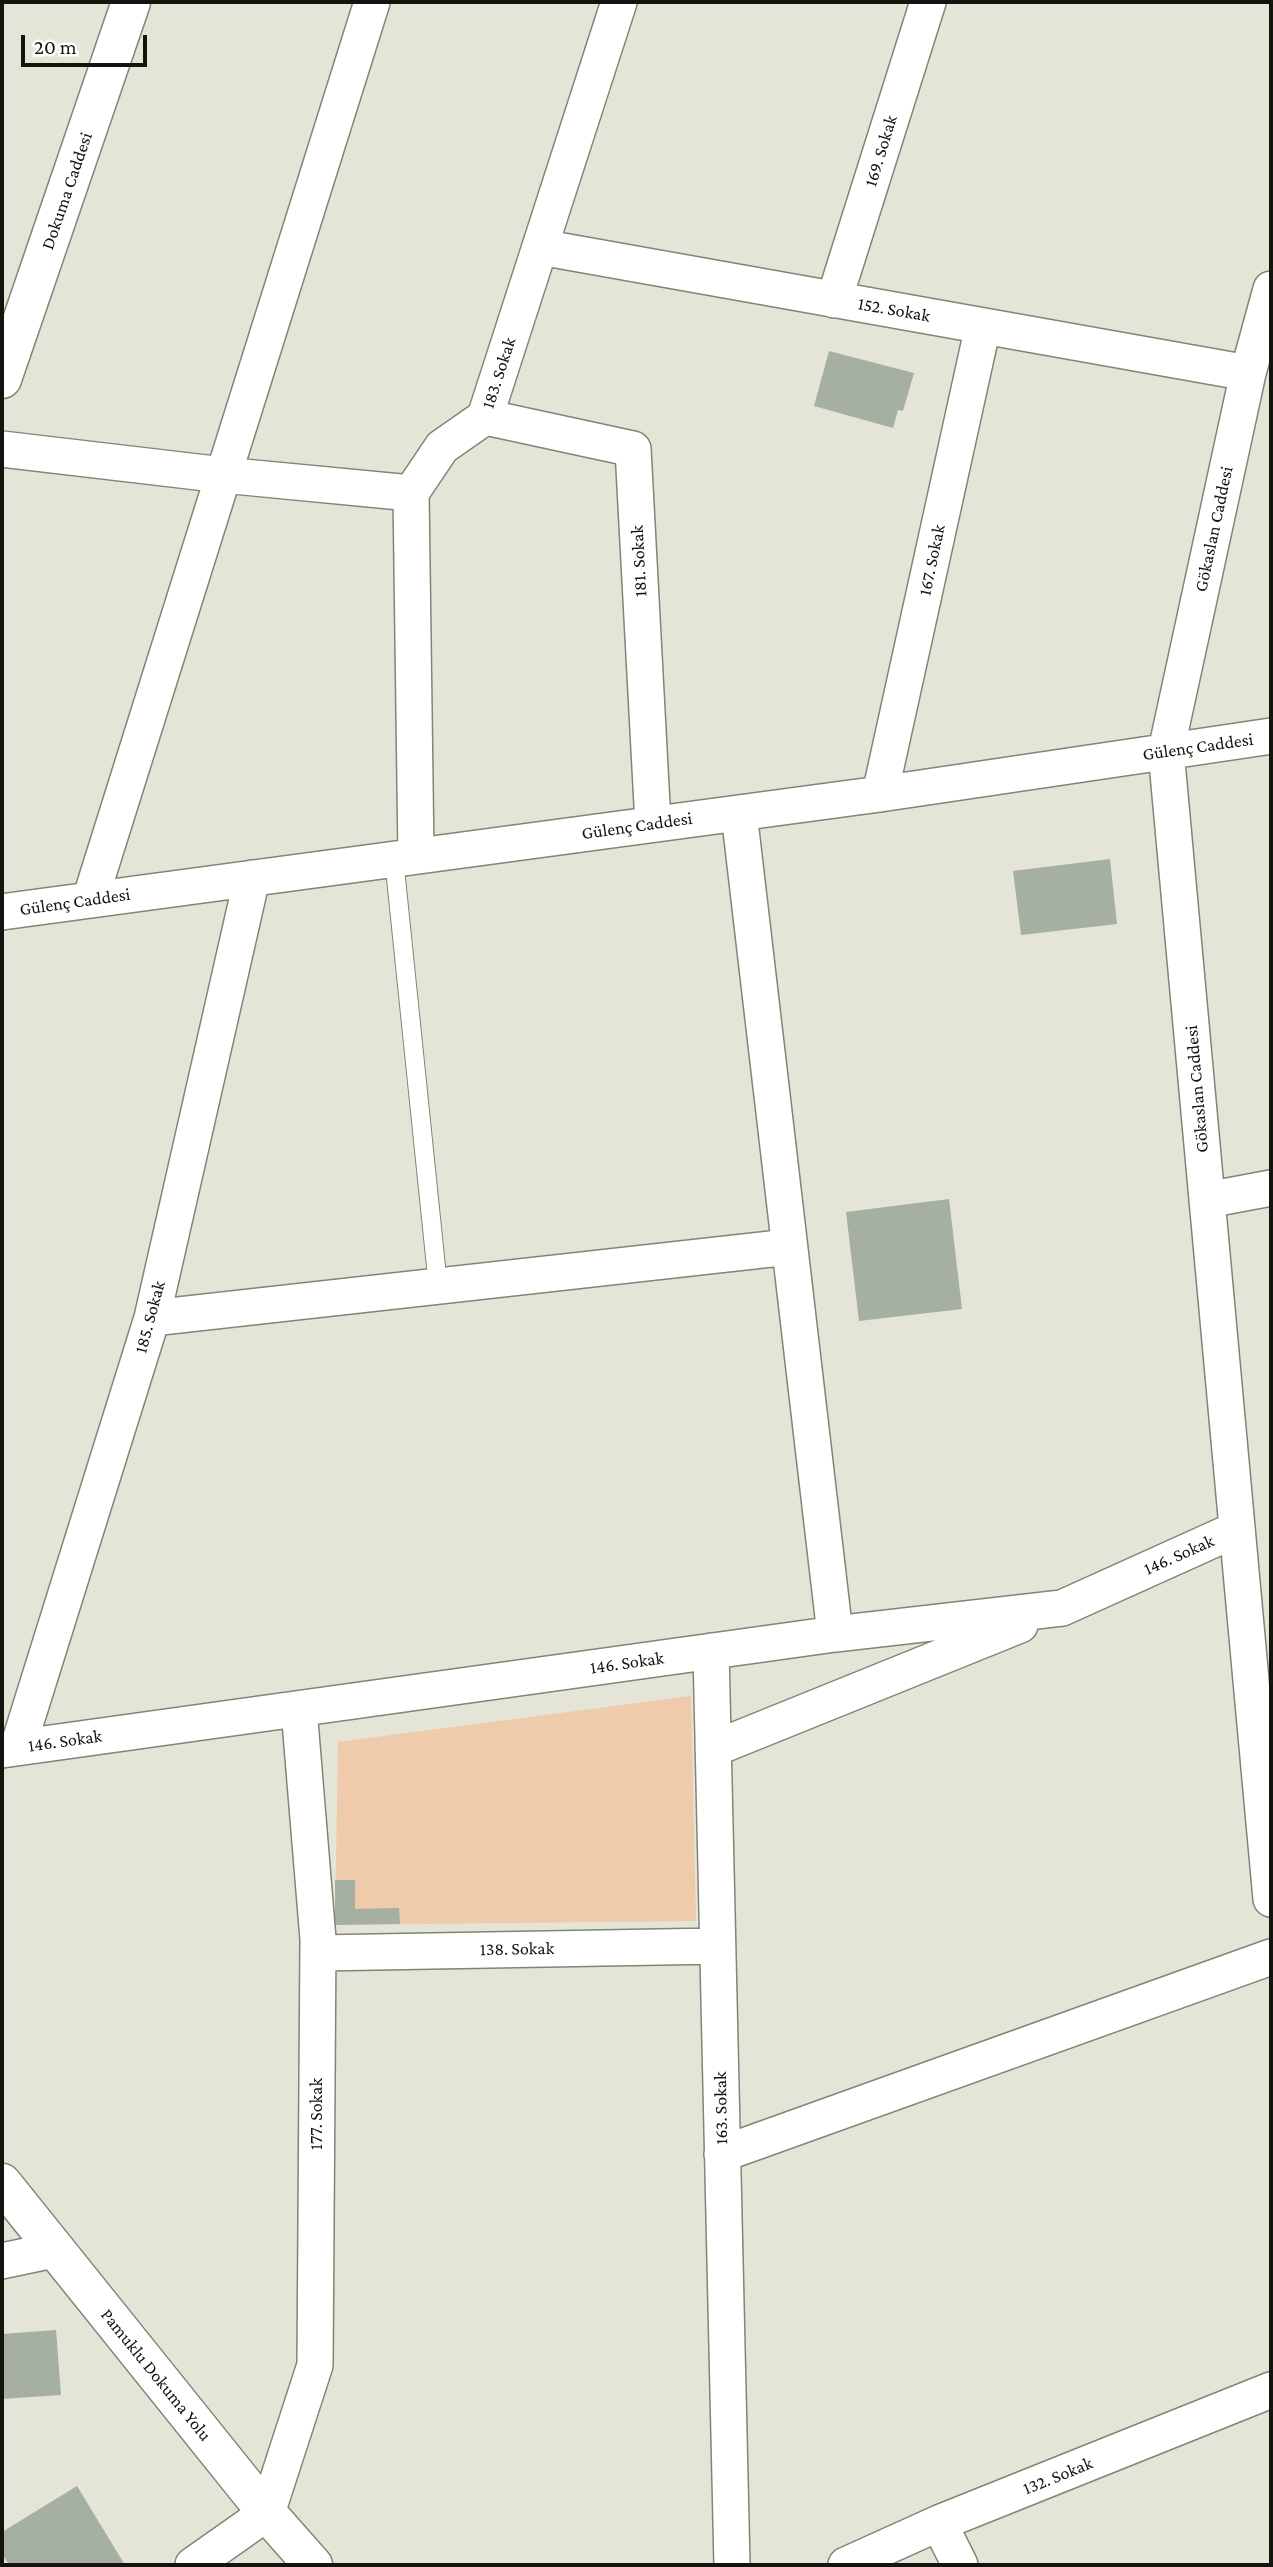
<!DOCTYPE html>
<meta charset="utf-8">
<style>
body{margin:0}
#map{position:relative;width:1273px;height:2567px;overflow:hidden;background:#e4e5d6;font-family:"Crimson Pro",serif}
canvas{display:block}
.frame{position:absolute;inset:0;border:4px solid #13140e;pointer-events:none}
.scale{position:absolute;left:21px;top:35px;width:126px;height:32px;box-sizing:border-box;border:4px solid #13140e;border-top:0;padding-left:9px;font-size:21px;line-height:24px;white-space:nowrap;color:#13140e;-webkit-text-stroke:5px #fff;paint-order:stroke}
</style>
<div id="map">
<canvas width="1273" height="2567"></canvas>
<div class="frame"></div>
<div class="scale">20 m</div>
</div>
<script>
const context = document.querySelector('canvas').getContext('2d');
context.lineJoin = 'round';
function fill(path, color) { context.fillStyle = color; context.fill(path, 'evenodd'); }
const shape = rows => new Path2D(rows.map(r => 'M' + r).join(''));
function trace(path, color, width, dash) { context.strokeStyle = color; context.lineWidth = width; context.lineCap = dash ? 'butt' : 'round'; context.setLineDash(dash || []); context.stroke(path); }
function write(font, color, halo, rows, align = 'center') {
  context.font = font + ' "Crimson Pro",serif'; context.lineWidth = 7; context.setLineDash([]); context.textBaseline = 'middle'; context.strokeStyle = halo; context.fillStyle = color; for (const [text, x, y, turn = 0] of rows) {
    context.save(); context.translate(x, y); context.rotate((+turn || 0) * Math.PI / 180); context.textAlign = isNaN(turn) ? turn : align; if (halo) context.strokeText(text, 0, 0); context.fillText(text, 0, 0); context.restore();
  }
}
fill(shape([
 [691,1696,696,1921,335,1925,338,1742]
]), '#efcaab');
fill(shape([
 [829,351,914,373,903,411,898,410,893,428,814,406],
 [1110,859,1117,924,1021,935,1013,871],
 [949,1199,962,1309,859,1321,846,1212],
 [335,1880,355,1880,355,1909,399,1908,400,1924,335,1925],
 [56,2330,61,2395,2,2399,2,2334],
 [77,2486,125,2565,9,2565,2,2553,2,2532]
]), '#a5afa2');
const lane = shape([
 [394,859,438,1286]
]);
const street = shape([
 [540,247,1248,373],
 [1271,289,1248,373,1166,751,1271,1899],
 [834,300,928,2],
 [485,417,633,449,653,824],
 [2,449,223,475,411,493],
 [880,794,983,326],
 [739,813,835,1634],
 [416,856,411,493,442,447,485,417,619,2],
 [90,900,372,2],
 [2,912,880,794,1271,736],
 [1207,1200,1271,1188],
 [152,1318,789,1247],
 [711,1651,732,2565],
 [18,1747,152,1318,252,878],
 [713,1749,1020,1625],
 [2,1750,835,1634,1062,1608,1237,1529],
 [318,1953,717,1946],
 [722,2154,1271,1957],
 [2,2261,54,2250],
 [939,2523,960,2565],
 [193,2565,267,2513,315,2365,318,1939,299,1709],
 [846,2565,939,2523,1271,2390]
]);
const secondary = shape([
 [2,379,131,2],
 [2,2183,267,2513,313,2565]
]);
trace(lane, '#828476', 20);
trace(street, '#828476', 38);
trace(secondary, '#828476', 41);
trace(lane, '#fff', 18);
trace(street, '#fff', 35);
trace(secondary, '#fff', 38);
write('18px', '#13140e', '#fff', [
 ["169. Sokak",881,151,-73],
 ["Dokuma Caddesi",67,191,-71],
 ["152. Sokak",894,310,10],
 ["183. Sokak",499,373,-72],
 ["Gökaslan Caddesi",1214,529,-78],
 ["167. Sokak",932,560,-78],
 ["181. Sokak",639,561,-93],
 ["Gülenç Caddesi",1198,747,-8],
 ["Gülenç Caddesi",637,826,-8],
 ["Gülenç Caddesi",75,902,-8],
 ["Gökaslan Caddesi",1197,1089,-95],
 ["185. Sokak",150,1317,-75],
 ["146. Sokak",1179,1555,-24],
 ["146. Sokak",627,1663,-8],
 ["146. Sokak",65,1741,-8],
 ["138. Sokak",517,1949,-1],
 ["163. Sokak",721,2108,-91],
 ["177. Sokak",316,2114,-90],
 ["Pamuklu Dokuma Yolu",156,2375,51],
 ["132. Sokak",1058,2476,-22]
]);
</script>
